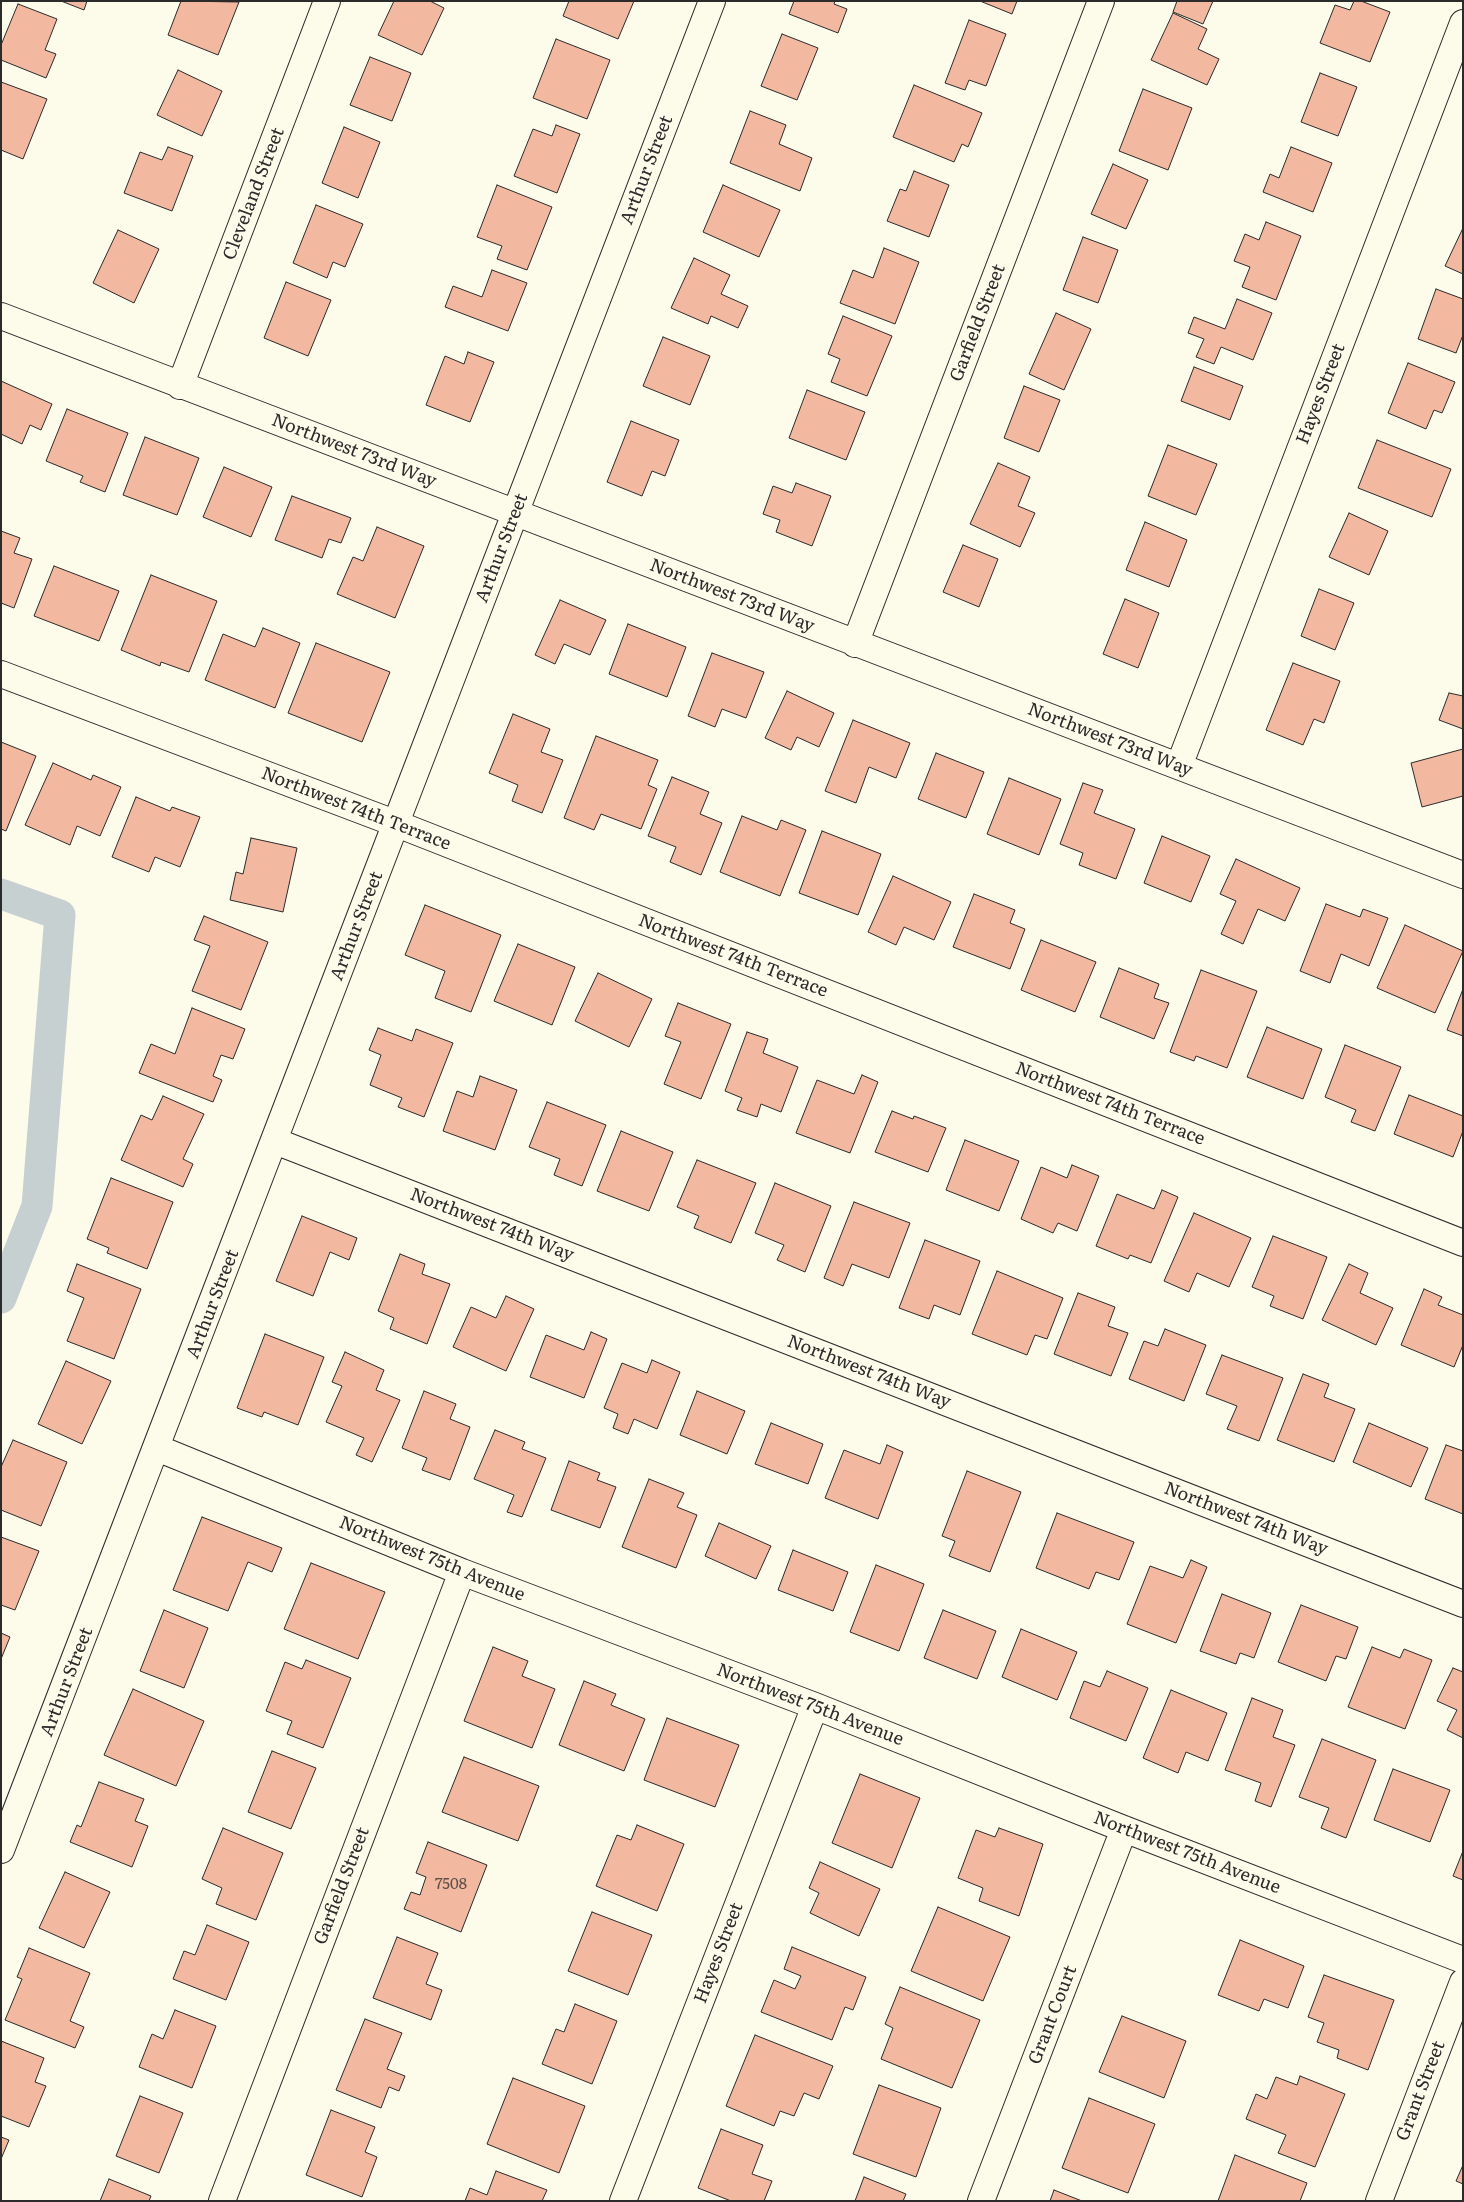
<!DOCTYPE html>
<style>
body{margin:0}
#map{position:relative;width:1464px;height:2202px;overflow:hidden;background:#fdfbea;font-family:Literata,serif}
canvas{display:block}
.frame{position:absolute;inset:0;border:2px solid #2b2b2b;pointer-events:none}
</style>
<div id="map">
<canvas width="1464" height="2202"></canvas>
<div class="frame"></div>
</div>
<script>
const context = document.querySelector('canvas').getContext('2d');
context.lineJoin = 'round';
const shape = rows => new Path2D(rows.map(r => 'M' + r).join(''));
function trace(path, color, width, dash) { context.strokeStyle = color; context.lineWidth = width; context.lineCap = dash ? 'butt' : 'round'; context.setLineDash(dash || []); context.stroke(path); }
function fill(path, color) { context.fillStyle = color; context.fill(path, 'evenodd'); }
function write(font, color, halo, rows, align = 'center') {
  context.font = font + ' Literata,serif'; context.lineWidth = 4; context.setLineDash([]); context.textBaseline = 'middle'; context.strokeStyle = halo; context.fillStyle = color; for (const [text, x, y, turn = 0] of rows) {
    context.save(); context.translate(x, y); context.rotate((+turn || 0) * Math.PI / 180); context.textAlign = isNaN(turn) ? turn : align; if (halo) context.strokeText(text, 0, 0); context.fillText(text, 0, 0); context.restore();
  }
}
trace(shape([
 [1,894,60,915,37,1206,1,1298]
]), '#c7d0d0', 31);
const building = shape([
 [61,1,87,1,84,10,61,1],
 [181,1,239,2,218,55,168,35,181,1],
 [394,1,430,1,444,8,422,55,378,35,394,1],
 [569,1,634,1,618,39,563,16,569,1],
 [794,1,835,1,834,4,847,9,838,33,789,14,794,1],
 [980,1,1017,1,1012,14,980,1],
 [1177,1,1213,1,1203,24,1173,12,1177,1],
 [1354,1,1361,1,1390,12,1370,62,1320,43,1335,5,1350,10,1354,1],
 [18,4,57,19,45,50,56,54,46,78,1,60,1,45,18,4],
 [1173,13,1207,29,1198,49,1219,59,1207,85,1151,60,1173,13],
 [969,20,1006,34,986,86,969,80,965,90,945,83,969,20],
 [782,34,818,48,797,100,761,86,782,34],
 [556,39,610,60,587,119,533,98,556,39],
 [370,57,411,73,392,121,350,105,370,57],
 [178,70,222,91,202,136,157,115,178,70],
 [1320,73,1357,87,1338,136,1301,122,1320,73],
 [1,82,47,99,23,159,1,150,1,82],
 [914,85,982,113,968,147,962,144,954,162,893,137,914,85],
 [1143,89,1192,108,1168,170,1119,151,1143,89],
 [750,111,786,125,779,144,812,158,800,191,730,163,750,111],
 [556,125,580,134,557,193,514,176,533,129,552,136,556,125],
 [344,127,380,142,358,198,322,183,344,127],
 [168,147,193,156,172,211,124,193,140,152,162,160,168,147],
 [1291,147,1332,163,1313,212,1263,192,1270,174,1279,178,1291,147],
 [1113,164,1148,180,1126,229,1091,214,1113,164],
 [914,171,949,185,929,237,887,221,900,189,906,191,914,171],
 [497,185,552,207,527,270,497,259,502,246,477,237,497,185],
 [723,185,780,210,759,257,703,232,723,185],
 [316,205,363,224,345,267,333,262,327,278,293,263,316,205],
 [1266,222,1301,236,1276,300,1242,287,1250,267,1234,261,1245,234,1259,240,1266,222],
 [1463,228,1463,274,1445,266,1463,228],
 [118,230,159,249,134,303,93,283,118,230],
 [1083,237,1118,250,1098,303,1063,290,1083,237],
 [884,248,919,262,895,324,840,303,853,270,873,278,884,248],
 [694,258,730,275,721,294,748,306,738,328,711,316,708,324,671,308,694,258],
 [492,270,527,283,508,331,445,307,453,286,482,297,492,270],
 [286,282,331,300,308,356,264,338,286,282],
 [1436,289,1463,299,1463,335,1456,353,1418,339,1436,289],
 [1237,299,1272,313,1253,360,1221,347,1214,364,1196,357,1204,339,1188,333,1194,317,1225,329,1237,299],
 [1056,313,1091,329,1064,390,1029,374,1056,313],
 [843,316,892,336,867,396,831,382,840,359,828,354,843,316],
 [663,337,710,356,690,405,643,386,663,337],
 [468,352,494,362,470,422,426,405,445,356,464,364,468,352],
 [1408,363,1455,382,1442,413,1434,410,1426,429,1388,413,1408,363],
 [1194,367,1243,386,1230,420,1181,401,1194,367],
 [1,381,52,404,41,430,30,425,22,444,1,434,1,381],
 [1024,386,1060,400,1039,452,1004,438,1024,386],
 [807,390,865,412,846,460,789,438,807,390],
 [67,409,128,433,105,492,80,482,83,476,46,461,67,409],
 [631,421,679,440,665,476,652,471,642,496,607,482,631,421],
 [145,437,199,458,177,515,123,495,145,437],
 [1377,440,1451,469,1432,517,1358,488,1377,440],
 [1168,445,1217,464,1196,515,1148,496,1168,445],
 [998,463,1030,477,1018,506,1035,513,1020,547,970,524,998,463],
 [224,467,272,487,251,537,203,517,224,467],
 [796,483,831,496,812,546,776,532,780,520,763,514,773,486,792,493,796,483],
 [292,496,351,518,341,543,329,539,322,558,275,540,292,496],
 [1349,513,1388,531,1369,575,1329,557,1349,513],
 [1145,522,1187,540,1169,587,1126,570,1145,522],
 [377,527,424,546,395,618,337,594,353,557,363,561,377,527],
 [1,531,20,538,14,553,32,559,14,608,1,603,1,531],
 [963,545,998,559,979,607,943,592,963,545],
 [54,566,119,591,99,641,34,616,54,566],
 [151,575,217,601,189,672,161,662,160,666,121,650,151,575],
 [1319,589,1354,603,1335,650,1301,636,1319,589],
 [1125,599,1159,613,1138,668,1103,654,1125,599],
 [560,600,606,620,590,655,564,644,555,664,535,655,560,600],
 [628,624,686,647,667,697,609,674,628,624],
 [263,628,300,643,275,708,205,680,223,634,255,647,263,628],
 [316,643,390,672,362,742,288,713,316,643],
 [712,653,764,672,746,718,722,709,715,727,688,716,712,653],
 [1293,663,1340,681,1324,723,1314,719,1303,745,1266,730,1293,663],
 [787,691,834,713,819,747,797,737,791,750,765,738,787,691],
 [1449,693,1463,696,1463,729,1439,720,1449,693],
 [513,714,550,729,541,752,563,760,542,813,512,801,518,785,489,773,513,714],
 [853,720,910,743,896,778,869,767,856,803,825,791,853,720],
 [596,736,658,760,648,785,657,789,641,829,601,814,594,830,564,818,596,736],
 [1,742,36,756,6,831,1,829,1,742],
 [1463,749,1463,796,1422,807,1411,763,1463,749],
 [936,753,984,772,966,818,918,799,936,753],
 [53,763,91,780,93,775,121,787,100,836,77,826,70,845,25,825,53,763],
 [672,777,709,792,700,814,722,823,701,875,670,862,676,847,648,836,672,777],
 [1009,778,1061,799,1039,855,987,834,1009,778],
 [1083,783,1103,790,1094,813,1135,829,1116,879,1079,865,1083,853,1060,844,1083,783],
 [136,797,170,811,172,807,200,817,180,867,155,857,149,872,112,857,136,797],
 [742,816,777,830,781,820,806,830,780,896,720,872,742,816],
 [822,831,881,854,858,915,799,893,822,831],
 [1162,836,1210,856,1191,902,1144,883,1162,836],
 [251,838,297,848,283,912,230,900,236,872,243,874,251,838],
 [1236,859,1300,888,1285,921,1258,909,1243,944,1221,934,1236,901,1220,894,1236,859],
 [893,876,951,902,934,940,904,927,896,945,868,932,893,876],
 [974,894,1015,910,1010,923,1025,929,1010,969,953,947,974,894],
 [1326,904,1360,917,1363,909,1388,918,1369,966,1341,954,1330,983,1300,971,1326,904],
 [425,905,501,935,471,1012,435,998,445,971,405,955,425,905],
 [204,916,268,942,241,1010,192,991,210,946,194,940,204,916],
 [1405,925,1463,951,1435,1013,1377,988,1405,925],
 [1041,940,1096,962,1075,1012,1021,990,1041,940],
 [518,944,575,967,552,1025,494,1001,518,944],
 [1119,968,1159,984,1154,998,1169,1003,1154,1039,1100,1017,1119,968],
 [1201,970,1257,991,1227,1068,1196,1056,1194,1061,1170,1052,1201,970],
 [598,973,652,999,629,1047,575,1021,598,973],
 [1463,989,1463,1036,1447,1030,1463,989],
 [678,1003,731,1024,701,1099,664,1084,681,1042,665,1036,678,1003],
 [192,1008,245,1029,233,1059,221,1055,213,1076,222,1080,213,1102,139,1073,151,1044,175,1054,192,1008],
 [1267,1027,1322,1049,1303,1099,1247,1077,1267,1027],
 [378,1028,412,1041,416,1029,453,1043,424,1117,398,1107,402,1098,370,1085,381,1055,369,1050,378,1028],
 [747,1032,768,1039,763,1053,798,1067,781,1112,761,1104,757,1117,737,1110,742,1098,725,1091,747,1032],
 [1345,1045,1401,1067,1375,1131,1351,1122,1356,1110,1325,1097,1345,1045],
 [862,1075,878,1082,850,1153,796,1133,817,1080,854,1094,862,1075],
 [480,1076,517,1090,495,1150,443,1131,457,1091,473,1097,480,1076],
 [1409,1095,1463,1116,1463,1131,1453,1157,1394,1134,1409,1095],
 [163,1096,204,1114,183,1159,193,1164,183,1187,121,1160,141,1115,152,1120,163,1096],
 [547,1102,606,1125,582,1186,554,1175,560,1159,529,1147,547,1102],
 [892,1111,913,1119,914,1116,946,1128,928,1172,875,1152,892,1111],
 [621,1131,673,1152,649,1211,597,1191,621,1131],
 [965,1140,1019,1161,999,1211,946,1190,965,1140],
 [697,1160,756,1183,731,1243,694,1228,699,1216,677,1207,697,1160],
 [1072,1165,1099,1176,1077,1231,1058,1223,1053,1233,1021,1219,1041,1167,1067,1178,1072,1165],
 [111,1178,173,1202,147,1269,107,1253,109,1248,87,1239,111,1178],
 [775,1183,831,1206,805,1272,777,1260,784,1245,755,1233,775,1183],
 [1162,1190,1178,1197,1151,1263,1130,1255,1128,1259,1096,1246,1117,1194,1154,1209,1162,1190],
 [854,1202,910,1223,889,1278,852,1264,843,1286,824,1278,854,1202],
 [1194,1213,1251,1238,1229,1287,1197,1273,1189,1292,1164,1281,1194,1213],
 [302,1216,357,1238,349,1260,330,1252,313,1296,276,1281,302,1216],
 [1273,1236,1327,1257,1303,1319,1270,1306,1274,1296,1252,1287,1273,1236],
 [925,1240,980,1261,960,1315,934,1305,929,1319,899,1308,925,1240],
 [400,1254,425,1264,422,1274,450,1284,427,1344,390,1329,394,1318,378,1311,400,1254],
 [77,1264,141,1289,114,1359,67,1341,84,1298,67,1291,77,1264],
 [1349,1264,1368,1273,1360,1293,1393,1308,1376,1345,1322,1320,1349,1264],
 [997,1271,1063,1298,1047,1339,1035,1335,1027,1355,972,1334,997,1271],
 [1424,1289,1442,1297,1438,1305,1463,1315,1463,1345,1454,1367,1401,1345,1424,1289],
 [1078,1293,1115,1307,1108,1326,1128,1333,1111,1376,1054,1354,1078,1293],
 [506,1296,534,1309,506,1371,453,1347,471,1307,496,1318,506,1296],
 [1165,1329,1206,1345,1184,1401,1129,1379,1144,1341,1158,1346,1165,1329],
 [591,1332,607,1339,584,1398,530,1377,546,1335,584,1350,591,1332],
 [265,1334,324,1357,298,1425,264,1412,262,1417,237,1408,265,1334],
 [345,1352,384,1370,376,1390,400,1400,372,1462,356,1455,364,1438,326,1422,342,1386,332,1382,345,1352],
 [1222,1355,1283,1378,1259,1441,1227,1429,1237,1406,1206,1394,1222,1355],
 [652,1360,680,1372,657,1429,634,1419,628,1434,613,1428,618,1414,604,1408,622,1363,647,1373,652,1360],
 [66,1361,111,1381,82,1444,38,1424,66,1361],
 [1303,1374,1329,1384,1324,1397,1355,1409,1334,1462,1277,1440,1303,1374],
 [424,1391,456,1404,450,1419,470,1427,450,1480,422,1470,427,1458,402,1448,424,1391],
 [697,1391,745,1411,727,1454,680,1435,697,1391],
 [771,1423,823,1444,808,1484,755,1464,771,1423],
 [1369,1423,1428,1448,1411,1487,1353,1462,1369,1423],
 [495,1430,525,1442,522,1449,546,1458,522,1517,507,1512,514,1495,474,1479,495,1430],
 [13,1440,67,1462,41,1526,1,1510,1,1467,13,1440],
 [887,1445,903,1452,878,1519,825,1498,844,1450,880,1464,887,1445],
 [1446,1445,1463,1451,1463,1514,1425,1499,1446,1445],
 [569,1461,600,1473,597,1480,616,1487,600,1528,551,1510,569,1461],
 [967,1471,1021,1492,990,1572,949,1556,955,1541,942,1536,967,1471],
 [649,1479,684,1493,677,1507,697,1515,676,1568,622,1547,649,1479],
 [1057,1513,1134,1542,1119,1580,1096,1572,1089,1589,1036,1568,1057,1513],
 [202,1517,282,1548,272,1572,248,1562,228,1611,173,1590,202,1517],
 [719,1523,771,1546,756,1579,705,1556,719,1523],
 [1,1537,39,1551,15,1610,1,1605,1,1537],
 [793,1550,848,1572,833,1611,778,1590,793,1550],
 [1191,1560,1207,1567,1176,1643,1127,1624,1150,1566,1183,1578,1191,1560],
 [311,1563,385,1592,358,1659,284,1629,311,1563],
 [876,1565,924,1584,899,1651,850,1632,876,1565],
 [1222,1594,1271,1613,1254,1658,1240,1653,1236,1664,1200,1651,1222,1594],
 [1301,1605,1358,1627,1346,1659,1336,1656,1326,1681,1278,1662,1301,1605],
 [164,1610,208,1628,184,1688,140,1671,164,1610],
 [943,1610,996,1631,977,1679,924,1658,943,1610],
 [1021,1629,1077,1652,1057,1700,1002,1677,1021,1629],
 [1,1633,10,1637,1,1659,1,1633],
 [493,1647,528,1661,522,1676,555,1689,532,1748,464,1721,493,1647],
 [1372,1647,1400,1658,1404,1649,1432,1660,1405,1729,1348,1707,1372,1647],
 [306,1660,351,1678,323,1748,287,1734,292,1721,266,1711,285,1662,302,1669,306,1660],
 [1453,1668,1463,1672,1463,1738,1447,1730,1457,1710,1437,1701,1453,1668],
 [1107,1671,1148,1688,1126,1741,1070,1718,1084,1681,1100,1687,1107,1671],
 [584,1681,616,1694,611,1705,645,1719,624,1771,559,1745,584,1681],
 [133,1689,204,1721,176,1786,104,1755,133,1689],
 [1171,1690,1227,1713,1208,1761,1186,1752,1178,1773,1143,1758,1171,1690],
 [1252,1698,1283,1710,1273,1737,1295,1745,1271,1807,1255,1801,1261,1783,1225,1770,1252,1698],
 [667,1718,739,1745,715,1807,644,1780,667,1718],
 [1322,1739,1376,1760,1346,1838,1321,1828,1329,1808,1299,1797,1322,1739],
 [272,1751,316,1768,291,1829,248,1812,272,1751],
 [464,1757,539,1786,518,1841,442,1812,464,1757],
 [1393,1769,1450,1790,1430,1842,1374,1820,1393,1769],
 [860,1774,920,1798,892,1868,832,1843,860,1774],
 [99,1782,144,1799,135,1821,148,1826,132,1867,70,1842,77,1825,81,1827,99,1782],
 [637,1825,684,1844,657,1911,596,1886,617,1835,631,1840,637,1825],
 [223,1828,283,1853,256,1920,216,1904,222,1888,202,1879,223,1828],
 [999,1828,1043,1844,1019,1916,979,1901,983,1888,958,1878,976,1830,995,1837,999,1828],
 [428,1842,487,1865,461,1932,404,1909,411,1892,420,1895,426,1877,416,1873,428,1842],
 [1463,1851,1463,1880,1453,1876,1463,1851],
 [820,1862,880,1889,859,1936,810,1913,819,1893,809,1888,820,1862],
 [65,1872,110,1892,84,1948,39,1928,65,1872],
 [938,1907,1010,1937,983,2001,911,1971,938,1907],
 [592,1912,652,1935,628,1995,568,1971,592,1912],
 [207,1925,249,1942,226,2000,173,1979,184,1951,195,1955,207,1925],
 [397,1937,438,1953,426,1984,442,1990,431,2020,373,1998,397,1937],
 [1240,1940,1304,1966,1288,2008,1264,1999,1259,2011,1218,1995,1240,1940],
 [792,1947,866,1977,853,2010,845,2007,832,2040,761,2012,774,1980,795,1989,801,1976,784,1969,792,1947],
 [29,1948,90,1973,70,2021,84,2027,75,2048,5,2020,22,1979,17,1977,29,1948],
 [1324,1975,1394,2000,1368,2070,1337,2058,1339,2050,1317,2042,1324,2023,1308,2017,1324,1975],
 [900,1987,980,2020,952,2088,881,2059,893,2028,885,2024,900,1987],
 [575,2004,617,2021,592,2084,542,2064,556,2029,564,2032,575,2004],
 [175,2010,216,2026,192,2088,139,2067,152,2034,163,2039,175,2010],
 [1122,2016,1186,2041,1164,2098,1099,2072,1122,2016],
 [365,2019,402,2033,387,2069,405,2076,399,2091,389,2087,381,2108,336,2090,365,2019],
 [755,2035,833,2066,819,2099,804,2093,794,2116,780,2111,774,2126,726,2106,755,2035],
 [1,2041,44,2058,35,2082,46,2086,29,2127,1,2116,1,2041],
 [1300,2076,1345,2094,1315,2167,1278,2153,1286,2135,1246,2119,1256,2094,1267,2099,1276,2077,1297,2085,1300,2076],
 [513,2078,585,2106,559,2173,487,2144,513,2078],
 [879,2085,941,2108,916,2177,853,2154,879,2085],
 [140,2096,183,2113,159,2173,116,2156,140,2096],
 [1089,2098,1155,2124,1128,2193,1062,2168,1089,2098],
 [331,2110,375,2127,365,2152,377,2157,362,2197,306,2175,331,2110],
 [721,2129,763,2145,752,2174,772,2181,764,2201,731,2201,698,2188,721,2129],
 [1,2137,9,2140,1,2159,1,2137],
 [1235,2155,1307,2183,1300,2201,1218,2201,1235,2155],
 [1463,2165,1463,2184,1456,2181,1463,2165],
 [496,2171,547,2190,542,2201,465,2201,470,2188,487,2195,496,2171],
 [864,2177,906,2194,903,2201,855,2201,864,2177],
 [109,2179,151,2196,149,2201,100,2201,109,2179],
 [1054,2190,1082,2201,1050,2201,1054,2190]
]);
fill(building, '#f2b8a0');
trace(building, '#2b2b2b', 1);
const street = shape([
 [1,316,1463,875],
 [180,386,327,1],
 [855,644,1101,1],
 [1,674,397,824,1463,1243],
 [1179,766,1463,23],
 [275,1141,1463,1604],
 [157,1448,462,1572,815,1706,1124,1829,1463,1960],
 [1,1850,712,1],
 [222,2201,462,1572],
 [623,2201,815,1706],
 [981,2201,1124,1829],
 [1379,2201,1463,1982]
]);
trace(street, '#2b2b2b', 28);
trace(street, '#fdfbea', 26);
write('15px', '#5d4e48', null, [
 ["7508",451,1885]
]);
write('18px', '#2b2b2b', '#fdfbea', [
 ["Arthur Street",647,170,-69],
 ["Cleveland Street",254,194,-69],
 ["Garfield Street",978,323,-69],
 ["Hayes Street",1321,394,-69],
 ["Northwest 73rd Way",354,451,21],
 ["Arthur Street",502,548,-69],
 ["Northwest 73rd Way",732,596,21],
 ["Northwest 73rd Way",1110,740,21],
 ["Northwest 74th Terrace",356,809,21],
 ["Arthur Street",357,926,-69],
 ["Northwest 74th Terrace",733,956,21],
 ["Northwest 74th Terrace",1110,1104,21],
 ["Northwest 74th Way",492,1225,21],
 ["Arthur Street",213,1304,-69],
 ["Northwest 74th Way",869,1372,21],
 ["Northwest 74th Way",1246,1519,21],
 ["Northwest 75th Avenue",432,1559,22],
 ["Arthur Street",67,1682,-69],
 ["Northwest 75th Avenue",810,1705,21],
 ["Northwest 75th Avenue",1187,1853,21],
 ["Garfield Street",342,1886,-69],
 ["Hayes Street",719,1953,-69],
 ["Grant Court",1053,2015,-69],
 ["Grant Street",1421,2091,-69]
]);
</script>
